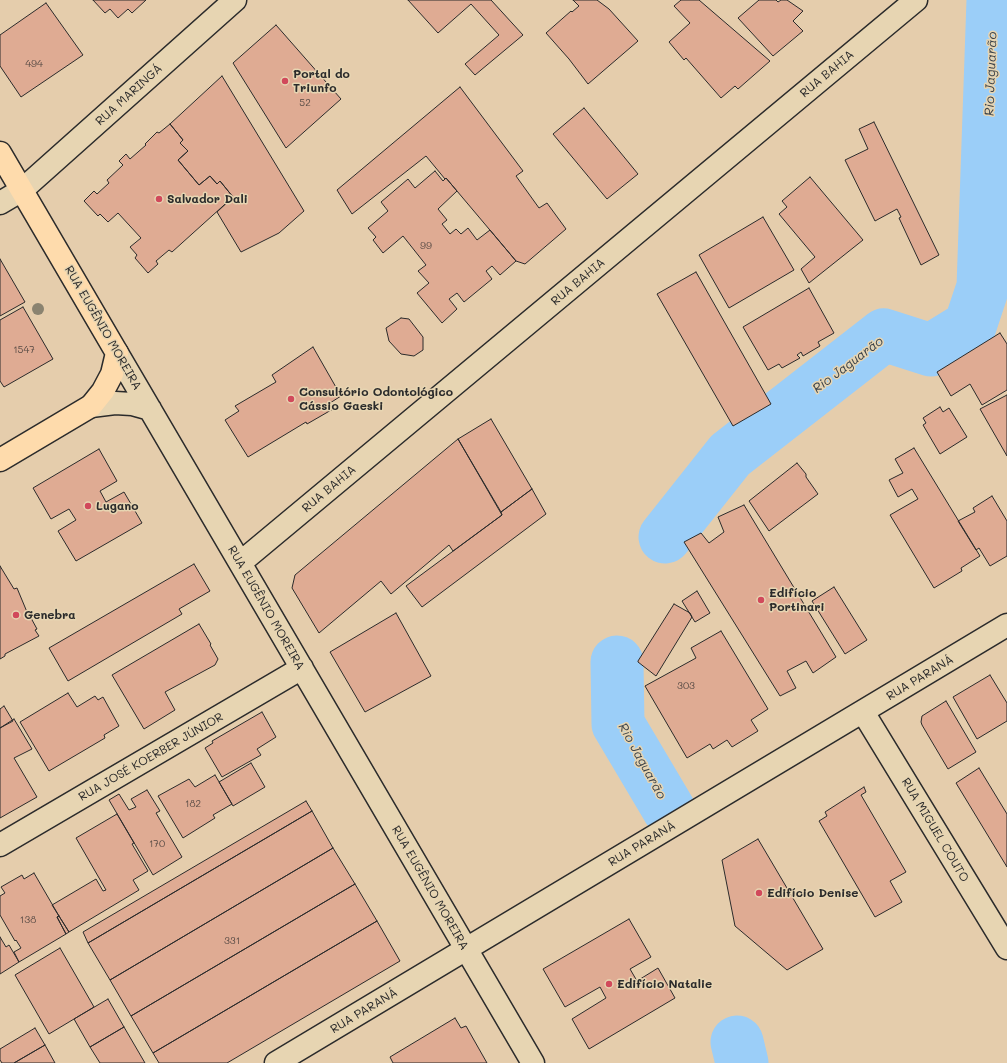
<!DOCTYPE html>
<meta charset="utf-8">
<style>
body{margin:0}
canvas{display:block;background:#e5cdac}
</style>
<canvas width="1007" height="1063"></canvas>
<script>
const context = document.querySelector('canvas').getContext('2d');
context.lineJoin = 'round';
const shape = rows => new Path2D(rows.map(r => 'M' + r).join(''));
function trace(path, color, width, dash) { context.strokeStyle = color; context.lineWidth = width; context.lineCap = dash ? 'butt' : 'round'; context.setLineDash(dash || []); context.stroke(path); }
function fill(path, color) { context.fillStyle = color; context.fill(path, 'evenodd'); }
function write(font, color, halo, rows, align = 'center') {
  context.font = font + ' Mali,sans-serif'; context.lineWidth = 3; context.setLineDash([]); context.textBaseline = 'middle'; context.strokeStyle = halo; context.fillStyle = color; for (const [text, x, y, turn = 0] of rows) {
    context.save(); context.translate(x, y); context.rotate((+turn || 0) * Math.PI / 180); context.textAlign = isNaN(turn) ? turn : align; if (halo) context.strokeText(text, 0, 0); context.fillText(text, 0, 0); context.restore();
  }
}
trace(shape([
 [665,537,730,455,884,335,931,350,970,326,983,287,993,0],
 [617,662,618,724,669,810],
 [737,1042,742,1063]
]), '#9bcef8', 53);
const building = shape([
 [93,0,146,0,132,13,128,9,118,18,110,9,105,13,93,0],
 [408,0,491,0,523,35,475,75,465,64,499,35,471,4,438,33,408,0],
 [573,0,597,0,609,9,638,41,588,84,569,59,546,33,571,11,572,12,579,6,573,0],
 [681,0,699,0,770,61,738,89,735,86,721,98,686,58,684,60,669,42,690,23,674,6,681,0],
 [759,0,776,0,778,2,781,0,787,0,803,11,793,21,803,31,773,56,738,18,759,0],
 [46,3,83,55,21,97,0,66,0,35,46,3],
 [276,25,341,99,286,148,233,63,276,25],
 [222,76,304,211,279,233,241,252,217,212,233,197,220,181,217,184,210,176,199,185,178,160,188,151,180,143,183,140,170,124,222,76],
 [460,87,523,171,516,176,539,208,547,203,566,229,525,264,516,261,446,178,445,179,426,156,352,214,337,190,460,87],
 [584,108,638,174,607,199,553,134,584,108],
 [874,122,939,255,921,265,899,218,901,217,897,209,875,221,845,160,868,149,859,129,874,122],
 [170,124,183,140,180,143,188,151,178,160,199,185,210,176,217,184,220,181,233,197,172,252,169,250,156,261,158,264,148,273,135,258,137,255,130,247,141,238,118,213,108,222,100,214,98,216,84,201,94,191,97,194,109,183,107,180,123,165,119,161,126,154,130,159,146,145,145,144,157,132,159,133,170,124],
 [435,171,443,181,446,178,457,191,438,209,447,220,442,224,450,234,456,229,461,234,468,228,477,240,490,230,516,261,500,275,492,266,486,271,492,279,464,302,457,293,449,299,457,309,442,323,417,293,429,283,418,271,426,265,403,236,383,253,373,240,376,237,368,228,388,211,381,202,408,179,415,188,435,171],
 [810,177,863,240,809,283,801,269,815,257,779,214,787,207,782,201,810,177],
 [763,217,794,270,729,308,699,255,763,217],
 [0,259,25,302,0,316,0,259],
 [696,272,771,404,733,426,657,294,696,272],
 [809,288,834,333,818,342,820,346,803,356,801,352,797,355,800,358,782,368,779,364,768,370,743,327,809,288],
 [23,307,53,359,4,387,0,381,0,320,23,307],
 [401,318,409,319,423,337,423,350,414,356,401,354,389,341,386,328,401,318],
 [1000,333,1007,344,1007,390,982,405,970,384,951,396,937,372,1000,333],
 [313,347,341,396,330,403,333,409,307,424,306,422,248,457,225,420,239,411,235,406,276,382,272,375,313,347],
 [1007,395,1007,456,980,409,1007,395],
 [940,407,943,412,949,408,967,437,940,454,923,425,926,423,923,418,940,407],
 [491,419,532,489,501,512,458,439,491,419],
 [458,439,502,515,453,551,449,545,391,594,381,581,319,633,292,588,295,575,458,439],
 [914,448,980,556,961,568,962,571,934,588,890,515,918,499,912,489,898,497,889,480,903,473,895,459,914,448],
 [99,449,117,481,100,491,106,502,124,492,142,523,76,561,58,531,76,520,69,509,51,519,33,488,99,449],
 [797,463,806,474,806,477,818,494,769,531,749,501,797,463],
 [532,489,546,514,422,607,406,586,502,515,501,512,532,489],
 [992,496,1007,521,1007,556,990,566,979,548,976,550,958,521,975,512,973,508,992,496],
 [744,505,836,657,813,673,806,661,787,671,796,688,780,696,684,542,701,533,709,543,724,532,718,517,744,505],
 [194,564,210,591,179,609,182,614,68,681,49,648,194,564],
 [0,566,14,589,17,588,27,612,29,610,33,617,31,618,37,629,35,630,39,636,5,654,5,656,0,659,0,566],
 [834,587,867,640,845,654,812,601,834,587],
 [697,591,710,613,695,622,682,601,697,591],
 [674,604,690,613,692,617,656,676,638,662,638,661,674,604],
 [396,613,431,676,365,712,330,652,396,613],
 [199,624,211,644,210,645,218,659,215,665,165,692,175,710,144,729,112,675,199,624],
 [721,631,768,709,751,720,758,731,732,747,727,740,713,749,710,744,687,758,645,686,696,658,691,648,721,631],
 [990,675,1007,703,1007,721,977,739,953,697,990,675],
 [68,693,77,707,95,696,98,700,103,697,119,726,104,735,105,738,49,771,20,722,68,693],
 [946,701,976,752,948,769,922,725,921,722,922,716,946,701],
 [4,706,13,721,0,728,0,709,4,706],
 [262,712,276,737,257,749,261,755,222,777,205,748,213,743,212,741,262,712],
 [14,719,32,749,14,758,37,797,0,818,0,728,14,719],
 [251,763,265,787,233,806,219,782,251,763],
 [979,768,1007,814,1007,867,956,783,979,768],
 [215,775,232,804,213,815,215,818,183,838,158,796,189,779,195,787,215,775],
 [864,787,866,792,861,795,906,872,890,881,902,902,875,917,819,821,827,816,825,812,864,787],
 [147,790,160,811,156,813,182,857,153,875,109,800,119,794,129,810,136,807,131,799,147,790],
 [306,801,312,811,88,943,83,932,306,801],
 [312,811,333,848,110,980,88,943,312,811],
 [117,814,134,843,132,844,148,871,133,880,139,890,69,932,52,905,96,879,103,891,106,890,76,838,117,814],
 [758,839,823,949,787,970,735,926,722,860,758,839],
 [333,848,355,884,131,1016,110,980,333,848],
 [34,873,59,916,57,917,66,934,19,962,14,952,21,948,16,940,15,941,0,915,0,896,5,893,1,887,22,875,24,879,34,873],
 [355,884,377,921,153,1053,131,1016,355,884],
 [59,916,69,932,66,934,57,917,59,916],
 [629,919,651,957,630,969,637,981,658,968,675,998,589,1049,572,1019,606,998,600,987,565,1007,543,969,629,919],
 [377,921,400,961,227,1063,159,1063,153,1053,377,921],
 [0,937,6,947,9,945,19,962,0,974,0,937],
 [60,948,94,1007,49,1034,15,975,60,948],
 [108,999,124,1027,90,1047,74,1019,108,999],
 [455,1018,461,1028,466,1026,487,1063,393,1063,390,1057,455,1018],
 [124,1027,145,1063,100,1063,90,1047,124,1027],
 [35,1028,45,1045,14,1063,2,1063,0,1060,0,1049,35,1028],
 [45,1045,55,1063,14,1063,45,1045]
]);
fill(building, '#dfab93');
trace(building, '#2b2b2b', 1);
const minor = shape([
 [0,203,22,190,235,0],
 [117,353,533,1063],
 [91,406,115,403,132,404,150,409],
 [240,563,916,0],
 [863,712,1007,948],
 [0,845,302,668],
 [276,1063,1007,625]
]);
const major = shape([
 [0,153,117,353,112,374,103,391,91,406,0,460]
]);
trace(minor, '#2b2b2b', 25);
trace(major, '#2b2b2b', 25);
trace(minor, '#e7d5b2', 22);
trace(major, '#fedbac', 22);
context.fillStyle = '#8a8370';
for (const [x, y] of [
 [38,309]
]) { context.beginPath(); context.arc(x, y, 6, 0, 2 * Math.PI); context.fill(); }
for (const [x, y, r, color] of [
 [285,81,4,"#d1495b"],
 [159,199,4,"#d1495b"],
 [291,399,4,"#d1495b"],
 [88,506,4,"#d1495b"],
 [761,600,4,"#d1495b"],
 [16,615,4,"#d1495b"],
 [759,893,4,"#d1495b"],
 [609,984,4,"#d1495b"]
]) { const dot = new Path2D(); dot.arc(x, y, r, 0, 2 * Math.PI); context.fillStyle = color; context.fill(dot); trace(dot, '#e7d5b2', 1.5); }
write('10px', '#584b45', null, [
 ["494",34,64],
 ["52",305,103],
 ["99",426,246],
 ["1547",24,350],
 ["303",686,686],
 ["182",193,804],
 ["170",157,844],
 ["138",28,920],
 ["331",232,941]
]);
write('bold 12px', '#2b2b2b', '#e7d5b2', [
 ["Portal do",293,74],
 ["Triunfo",293,88],
 ["Salvador Dali",167,199],
 ["Consultório Odontológico",299,392],
 ["Cássio Gaeski",299,406],
 ["Lugano",96,506],
 ["Edifício",769,593],
 ["Portinari",769,607],
 ["Genebra",24,615],
 ["Edifício Denise",767,893],
 ["Edifício Natalie",617,984]
], 'left');
write('12px', '#2b2b2b', '#e7d5b2', [
 ["RUA BAHIA",827,74,-40],
 ["RUA MARINGÁ",129,95,-42],
 ["RUA BAHIA",578,282,-40],
 ["RUA EUGÊNIO MOREIRA",103,328,60],
 ["RUA BAHIA",329,489,-40],
 ["RUA EUGÊNIO MOREIRA",266,608,60],
 ["RUA PARANÁ",920,678,-31],
 ["RUA JOSÉ KOERBER JÚNIOR",151,757,-30],
 ["RUA MIGUEL COUTO",935,830,59],
 ["RUA PARANÁ",642,844,-31],
 ["RUA EUGÊNIO MOREIRA",430,888,60],
 ["RUA PARANÁ",364,1011,-31]
]);
write('italic 13px', '#3c434a', '#e7d5b2', [
 ["Rio Jaguarão",991,74,-88],
 ["Rio Jaguarão",848,365,-37],
 ["Rio Jaguarão",642,761,61]
]);
</script>
